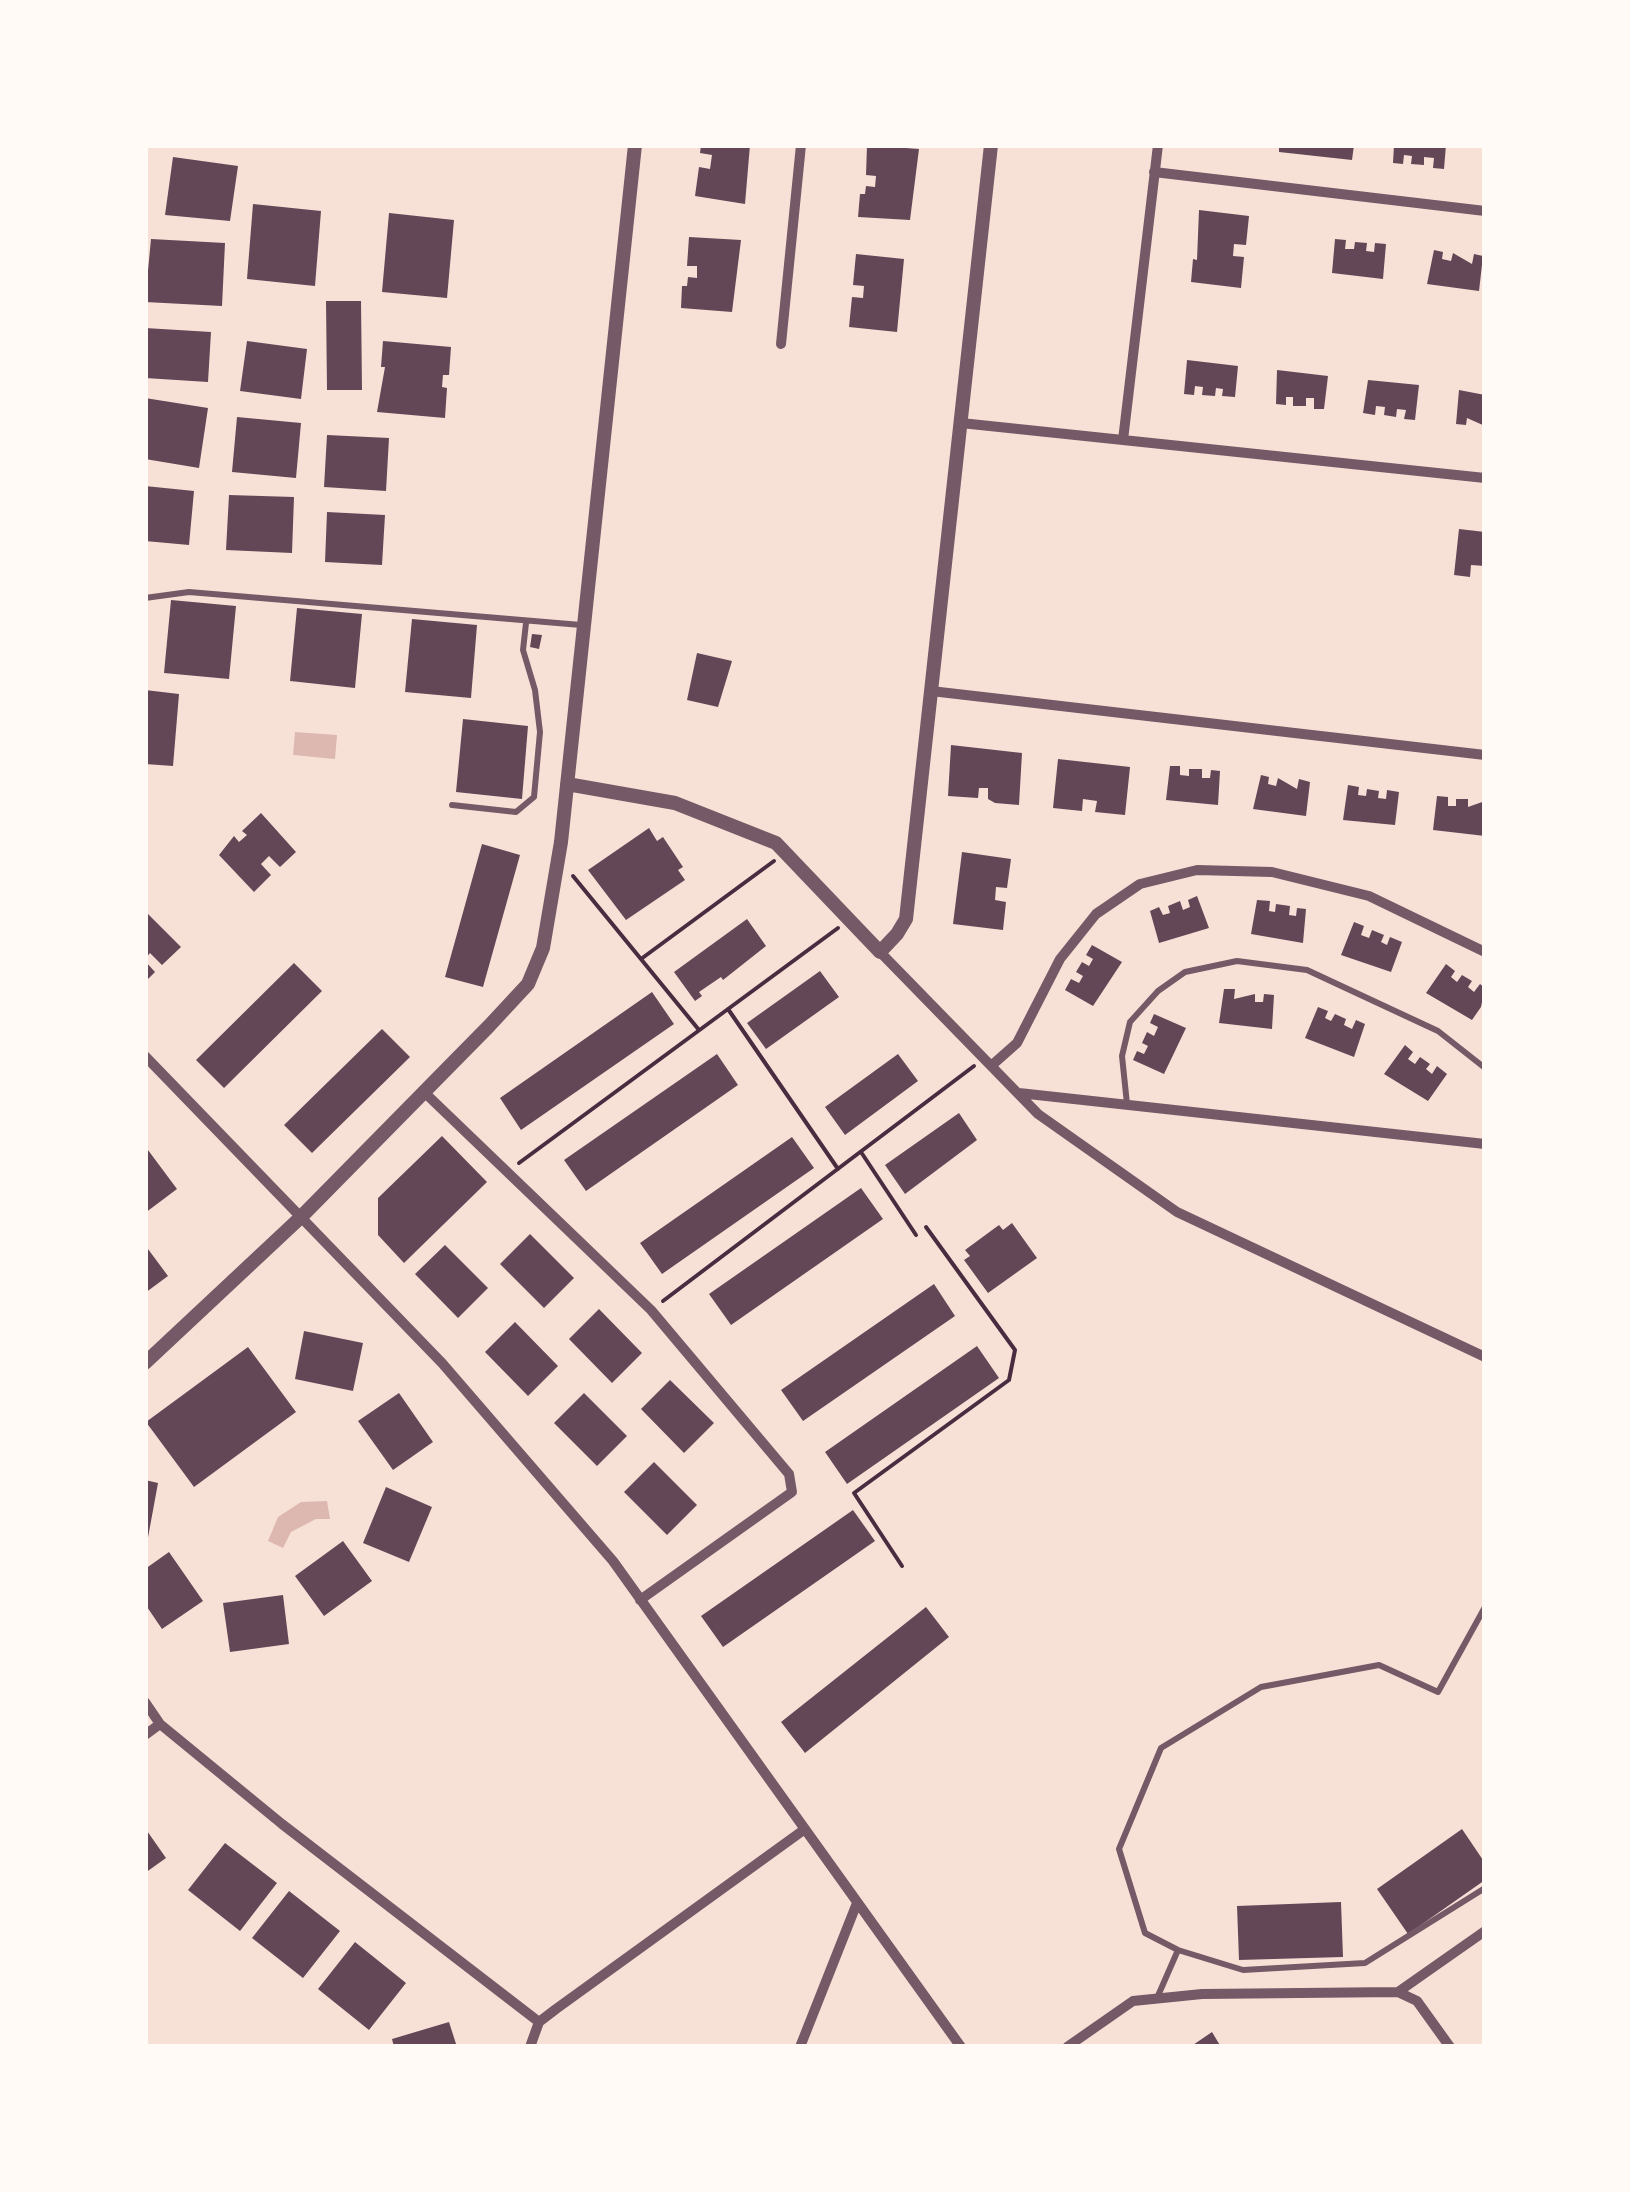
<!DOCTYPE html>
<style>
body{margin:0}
#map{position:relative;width:1630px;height:2192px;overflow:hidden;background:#f7e1d7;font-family:Commissioner,sans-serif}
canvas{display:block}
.frame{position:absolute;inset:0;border:148px solid #fffaf5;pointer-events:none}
</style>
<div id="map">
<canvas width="1630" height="2192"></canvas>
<div class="frame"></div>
</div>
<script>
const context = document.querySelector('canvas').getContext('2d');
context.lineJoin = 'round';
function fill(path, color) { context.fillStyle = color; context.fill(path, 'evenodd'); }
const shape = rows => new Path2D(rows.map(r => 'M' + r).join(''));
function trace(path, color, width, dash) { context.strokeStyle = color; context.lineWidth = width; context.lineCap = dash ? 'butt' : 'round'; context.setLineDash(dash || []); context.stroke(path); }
fill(shape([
 [295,732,337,735,335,759,293,755],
 [327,1501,330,1519,316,1519,291,1532,283,1548,268,1541,278,1517,301,1502]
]), '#dcb8b0');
fill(shape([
 [701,145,750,145,745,204,695,196,699,167,710,169,712,155,700,153],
 [867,145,919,149,910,220,858,217,860,194,865,194,866,186,875,187,876,176,866,175],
 [1279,145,1354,145,1352,160,1279,152],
 [1394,145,1446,145,1444,169,1433,168,1434,158,1424,157,1424,165,1411,164,1412,156,1404,155,1403,164,1393,163],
 [173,157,238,166,230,221,165,215],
 [253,204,321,211,315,286,247,279],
 [1199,210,1249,216,1246,245,1234,244,1233,256,1244,257,1241,288,1191,282,1193,259,1197,260],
 [389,213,454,220,447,298,382,292],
 [689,237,741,240,732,312,681,308,682,286,687,286,688,277,697,278,697,266,687,266],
 [151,239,225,243,222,306,145,302],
 [1335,239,1346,240,1345,249,1354,249,1355,242,1367,243,1366,251,1374,252,1375,243,1386,244,1383,279,1332,273],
 [1434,250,1443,252,1442,259,1451,261,1453,253,1472,264,1474,254,1483,256,1479,291,1427,284],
 [856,254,904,259,897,332,849,327,852,297,863,298,864,286,853,285],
 [326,301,361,301,362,390,327,390],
 [145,328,211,332,208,382,145,378],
 [247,341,307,349,301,399,240,391],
 [383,341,451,347,449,375,443,375,442,387,447,388,445,418,377,412,385,367,381,367],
 [1187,360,1238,366,1235,397,1222,396,1223,389,1216,388,1215,396,1202,395,1203,387,1195,386,1194,395,1184,394],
 [1277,370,1328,376,1324,409,1314,409,1314,398,1306,398,1306,406,1293,406,1293,397,1286,397,1286,405,1276,404],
 [1368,380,1419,385,1415,420,1404,419,1406,410,1397,409,1396,417,1384,415,1385,407,1376,406,1375,415,1363,413],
 [1459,390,1485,395,1485,426,1467,418,1466,425,1456,424],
 [145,398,208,408,199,468,145,459],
 [237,417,301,423,296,478,232,472],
 [327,435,389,438,386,491,324,487],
 [145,486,194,491,189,545,145,541],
 [229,495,294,497,292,553,226,550],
 [327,512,385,515,382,565,325,562],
 [1459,529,1485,532,1485,566,1471,565,1470,577,1454,575],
 [171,600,236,606,229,679,164,673],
 [297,608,362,614,355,688,290,681],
 [412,619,477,625,471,698,405,692],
 [532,634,542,635,539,649,530,647],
 [697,653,732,661,718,707,687,700],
 [145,690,179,694,173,766,145,764],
 [463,719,528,726,522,799,456,792],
 [951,745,1022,753,1019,805,995,803,988,799,988,788,979,788,978,798,948,796],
 [1058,759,1130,767,1125,815,1095,812,1097,801,1083,799,1082,811,1053,808],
 [1170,766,1180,766,1180,775,1189,776,1189,769,1202,769,1202,778,1210,778,1211,770,1220,771,1218,805,1166,800],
 [1261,775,1269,777,1268,784,1276,786,1278,778,1297,789,1299,779,1310,782,1306,816,1253,809],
 [1348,785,1359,787,1358,795,1366,796,1367,789,1379,791,1378,798,1386,799,1387,790,1399,792,1395,825,1343,820],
 [1437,796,1448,797,1448,806,1456,806,1456,799,1468,799,1468,807,1485,801,1485,836,1433,830],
 [261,813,296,852,280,867,269,856,261,864,271,875,254,892,219,855,234,836,239,842,247,835,242,831],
 [649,828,657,841,663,837,683,867,678,870,685,880,626,920,588,870],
 [482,844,520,855,483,987,445,977],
 [962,852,1011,859,1007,888,996,887,995,900,1006,902,1003,930,953,924],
 [1197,896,1209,928,1159,943,1150,911,1159,907,1163,915,1170,913,1168,906,1180,901,1183,910,1190,907,1188,900],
 [1257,900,1270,901,1269,911,1275,912,1276,904,1290,906,1289,915,1296,916,1297,908,1306,909,1303,943,1251,934],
 [145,911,181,947,162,965,150,953,145,959],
 [747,919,766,946,723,980,721,977,699,992,702,996,695,1001,674,972],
 [1354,922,1364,926,1361,935,1369,938,1372,930,1384,935,1381,942,1387,945,1390,937,1402,942,1391,972,1341,955],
 [1092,945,1122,962,1093,1006,1065,990,1071,979,1079,983,1083,976,1076,972,1082,962,1089,966,1093,959,1086,955],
 [145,961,155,972,145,982],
 [294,963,322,991,224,1088,196,1060],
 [1446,964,1455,971,1451,977,1457,982,1462,975,1472,981,1468,987,1474,992,1480,984,1485,988,1481,1007,1472,1020,1426,993],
 [820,971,839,997,766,1049,747,1023],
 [1224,989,1235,989,1234,999,1255,994,1255,1002,1263,1002,1264,994,1274,995,1272,1029,1219,1023],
 [652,992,674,1024,521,1130,500,1098],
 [1318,1007,1328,1011,1325,1018,1331,1021,1335,1014,1346,1019,1344,1025,1352,1029,1356,1020,1365,1024,1354,1057,1305,1038],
 [1154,1014,1186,1028,1164,1074,1133,1060,1137,1051,1144,1054,1148,1046,1142,1043,1147,1032,1154,1036,1158,1027,1150,1023],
 [382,1029,410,1057,312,1153,284,1125],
 [1405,1045,1413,1052,1408,1059,1415,1064,1420,1057,1430,1064,1426,1069,1432,1074,1437,1066,1447,1074,1428,1101,1384,1074],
 [717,1054,738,1085,586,1191,564,1160],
 [898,1054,918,1081,845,1135,825,1107],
 [959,1113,977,1140,905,1194,885,1165],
 [442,1136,487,1182,404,1263,378,1235,378,1198],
 [792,1137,814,1168,662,1274,640,1243],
 [145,1146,177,1189,145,1213],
 [861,1188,883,1219,731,1325,709,1294],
 [1012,1223,1037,1258,988,1293,964,1260,970,1256,965,1250,999,1225,1003,1230],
 [530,1234,574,1278,544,1308,500,1264],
 [145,1245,168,1276,145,1293],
 [445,1245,488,1288,458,1318,415,1274],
 [934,1284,955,1316,803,1421,781,1390],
 [599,1309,642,1353,612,1383,569,1339],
 [515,1322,558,1366,528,1396,485,1352],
 [304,1331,363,1343,353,1391,295,1379],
 [977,1346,999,1378,847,1484,825,1452],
 [248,1347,296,1412,194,1487,146,1422],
 [670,1380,714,1423,684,1453,641,1409],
 [399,1393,433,1442,393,1470,358,1421],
 [584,1393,627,1436,597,1466,554,1423],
 [654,1462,697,1505,667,1535,624,1492],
 [145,1480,158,1483,147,1543,145,1543],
 [386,1487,432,1507,409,1562,363,1543],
 [853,1510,875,1541,723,1647,701,1616],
 [343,1541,372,1581,324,1616,295,1576],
 [169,1552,203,1601,162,1629,145,1604,145,1569],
 [283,1595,289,1644,230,1652,223,1603],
 [926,1607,949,1637,805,1753,781,1722],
 [145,1828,166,1858,145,1873],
 [1462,1829,1485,1863,1485,1880,1408,1934,1377,1889],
 [225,1843,277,1883,240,1931,188,1890],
 [289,1891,340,1931,303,1978,252,1938],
 [1341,1902,1343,1957,1239,1960,1237,1906],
 [355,1942,406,1983,369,2030,318,1989],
 [449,2022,457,2047,394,2047,392,2039],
 [1212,2032,1221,2047,1190,2047]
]), '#644757');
trace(shape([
 [573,876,699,1030],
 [641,959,774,861],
 [728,1009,838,1169],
 [861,1152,916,1235],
 [519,1163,838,928],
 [663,1301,974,1066],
 [902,1566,854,1493,1009,1380,1015,1350,926,1227]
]), '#4a2c40', 4);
trace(shape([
 [145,598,189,592,581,625],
 [452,805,516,812,534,797,540,732,535,690,523,650,526,623],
 [1127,1104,1122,1056,1130,1022,1158,991,1185,972,1237,961,1307,970,1438,1031,1485,1068],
 [1485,1607,1438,1692,1379,1665,1261,1687,1161,1748,1119,1849,1145,1933,1178,1950,1243,1970,1365,1963,1485,1888],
 [1157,1998,1178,1950]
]), '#755966', 6);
trace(shape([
 [1154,172,1485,211],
 [781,344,801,145],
 [961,423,1485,478],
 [1123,440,1158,145],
 [931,691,1485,755],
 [880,952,1038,1114,1177,1212,1485,1357],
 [145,1056,442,1363,613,1561,961,2047],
 [991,1066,1017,1043,1060,959,1096,914,1140,884,1197,870,1272,872,1369,896,1485,952],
 [424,1092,651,1310,789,1474,792,1492,640,1600],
 [1019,1093,1485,1144],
 [145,1702,160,1724,282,1824,539,2022],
 [145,1735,160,1724],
 [1398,1992,1485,1931],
 [530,2047,539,2022,556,2009,805,1829],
 [800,2047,857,1903],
 [1067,2047,1133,2001,1202,1994,1398,1992,1417,2001,1450,2047]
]), '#755966', 10);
trace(shape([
 [567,784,675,803,776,843,880,952,897,934,906,919,991,145],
 [145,1363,301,1217,489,1026,528,984,543,948,561,842,635,145]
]), '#755966', 14);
</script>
